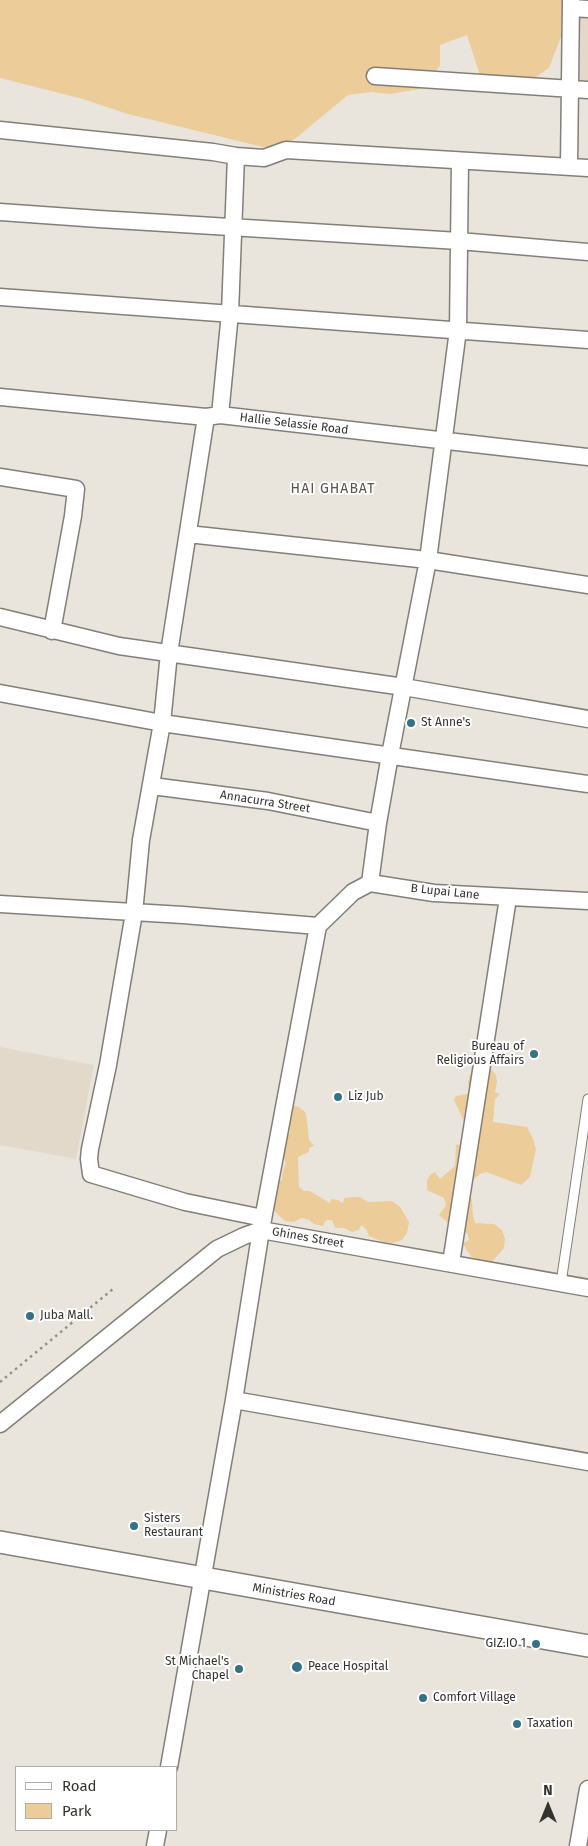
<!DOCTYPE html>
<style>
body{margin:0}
#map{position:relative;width:588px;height:1846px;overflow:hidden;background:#eae5dc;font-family:"Fira Sans",sans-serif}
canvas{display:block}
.legend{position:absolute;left:15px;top:1766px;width:162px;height:65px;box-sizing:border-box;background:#fff;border:1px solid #aeadac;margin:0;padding:6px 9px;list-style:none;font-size:15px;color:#34322f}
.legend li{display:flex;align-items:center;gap:10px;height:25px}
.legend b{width:25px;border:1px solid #aeadac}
.north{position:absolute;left:523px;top:1781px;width:50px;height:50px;-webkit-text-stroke:4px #fff;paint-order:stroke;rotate:0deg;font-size:14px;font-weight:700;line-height:20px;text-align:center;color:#34322f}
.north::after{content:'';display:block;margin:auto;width:18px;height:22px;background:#34322f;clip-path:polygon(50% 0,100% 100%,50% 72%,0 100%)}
</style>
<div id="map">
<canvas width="588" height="1846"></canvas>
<ul class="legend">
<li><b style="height:6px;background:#fff"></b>Road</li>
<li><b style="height:14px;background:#eccc99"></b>Park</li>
</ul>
<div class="north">N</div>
</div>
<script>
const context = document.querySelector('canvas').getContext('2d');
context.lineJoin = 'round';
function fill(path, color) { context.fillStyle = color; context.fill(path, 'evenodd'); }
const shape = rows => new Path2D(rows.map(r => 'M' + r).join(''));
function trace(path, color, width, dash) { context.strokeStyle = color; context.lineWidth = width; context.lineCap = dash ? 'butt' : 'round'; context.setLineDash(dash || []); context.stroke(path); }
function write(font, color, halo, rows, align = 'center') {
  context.font = font + ' "Fira Sans",sans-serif'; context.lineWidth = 4; context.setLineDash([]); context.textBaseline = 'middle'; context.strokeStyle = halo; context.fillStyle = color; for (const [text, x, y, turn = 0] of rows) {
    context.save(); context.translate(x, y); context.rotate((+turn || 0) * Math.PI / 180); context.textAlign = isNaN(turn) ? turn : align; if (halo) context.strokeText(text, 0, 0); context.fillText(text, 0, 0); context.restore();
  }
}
fill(shape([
 [574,0,588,0,588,85,579,84],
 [0,1047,94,1065,76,1159,0,1145]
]), '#e3d9ca');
fill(shape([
 [0,0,571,0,566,24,549,68,520,88,483,85,467,35,440,45,440,66,419,89,390,94,371,92,348,95,296,138,275,150,128,114,83,99,0,78],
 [486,1064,496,1075,497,1082,495,1092,500,1094,495,1099,493,1122,527,1127,533,1139,536,1149,530,1177,521,1185,486,1172,480,1174,471,1182,467,1194,471,1197,472,1201,473,1216,475,1223,494,1224,502,1230,505,1239,504,1248,492,1262,473,1258,467,1251,463,1243,469,1240,468,1234,447,1222,439,1215,446,1205,444,1198,427,1190,427,1180,430,1175,435,1172,440,1179,455,1166,456,1145,460,1144,465,1130,464,1121,454,1100,456,1096,467,1094,469,1091,468,1082,471,1072,476,1074],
 [294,1106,299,1107,306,1113,309,1140,314,1146,309,1148,309,1152,298,1157,299,1187,304,1191,310,1191,330,1203,331,1199,338,1200,343,1203,344,1198,352,1197,360,1197,368,1202,392,1201,400,1207,409,1222,407,1233,402,1240,393,1243,383,1242,369,1236,366,1229,361,1225,359,1230,352,1232,344,1228,335,1228,332,1220,326,1220,323,1226,314,1224,309,1220,302,1218,294,1222,285,1221,271,1208,277,1181,282,1180,283,1171,286,1163,280,1152,284,1137,290,1133,290,1130,284,1122,289,1109]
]), '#eccc99');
const service = shape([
 [561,1283,588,1099]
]);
const minor = shape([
 [571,8,588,9],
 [375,76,588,90],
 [0,130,213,152,236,156,264,158,286,150,588,168],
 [569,167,571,0],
 [0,212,99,219,459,241,588,252],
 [0,297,588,340],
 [0,397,206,417,220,415,588,457],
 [220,415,230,313,236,156],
 [206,417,169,653,162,723,141,840,134,913,108,1065,90,1149,89,1159,91,1174,185,1202,263,1218],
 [0,477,76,489,73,516,52,631],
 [188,534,428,560,588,585],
 [0,617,119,646,404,687,588,719],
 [0,693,162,723,588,784],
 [152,786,268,801,378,823],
 [370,883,378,823,390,755,428,560,458,330,460,161],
 [0,904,183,915,318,926],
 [318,926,353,892,370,883,434,893,588,901],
 [451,1263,508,898],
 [234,1400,588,1462],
 [0,1424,217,1249,244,1236,261,1230,588,1288],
 [169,1767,234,1400,261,1230,318,926],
 [155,1846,158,1830],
 [578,1846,588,1789]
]);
const tertiary = shape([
 [0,1542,588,1646]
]);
trace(service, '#837e77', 11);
trace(minor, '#837e77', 19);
trace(tertiary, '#837e77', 24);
trace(shape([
 [0,1382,113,1289]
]), '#928f89', 2.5, [2.5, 4]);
trace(service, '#fff', 9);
trace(minor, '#fff', 16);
trace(tertiary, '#fff', 21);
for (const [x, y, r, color] of [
 [411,723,5,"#347288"],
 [534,1054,5,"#347288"],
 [338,1097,5,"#347288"],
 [30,1316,5,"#347288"],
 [134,1526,5,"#347288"],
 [536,1644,5,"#347288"],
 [297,1667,6,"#347288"],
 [239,1669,5,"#347288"],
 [423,1698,5,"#347288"],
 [517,1724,5,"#347288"]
]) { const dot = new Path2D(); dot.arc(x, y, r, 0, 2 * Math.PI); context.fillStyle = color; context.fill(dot); trace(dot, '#fff', 2); }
write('12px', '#34322f', '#fff', [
 ["Hallie Selassie Road",294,424,7],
 ["Annacurra Street",265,802,9],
 ["B Lupai Lane",445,892,6],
 ["Ghines Street",308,1238,10],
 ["Ministries Road",294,1595,10]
]);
write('12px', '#34322f', '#fff', [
 ["St Anne's",421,723],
 ["Bureau of",524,1047,"right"],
 ["Religious Affairs",524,1061,"right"],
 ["Liz Jub",348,1097],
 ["Juba Mall.",40,1316],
 ["Sisters",144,1519],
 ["Restaurant",144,1533],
 ["GIZ.IO 1",526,1644,"right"],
 ["St Michael's",229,1662,"right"],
 ["Chapel",229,1676,"right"],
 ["Peace Hospital",308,1667],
 ["Comfort Village",433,1698],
 ["Taxation",527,1724]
], 'left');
context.letterSpacing = '1px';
write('14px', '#59544d', '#fff', [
 ["HAI GHABAT",333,489]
]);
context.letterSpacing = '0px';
</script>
